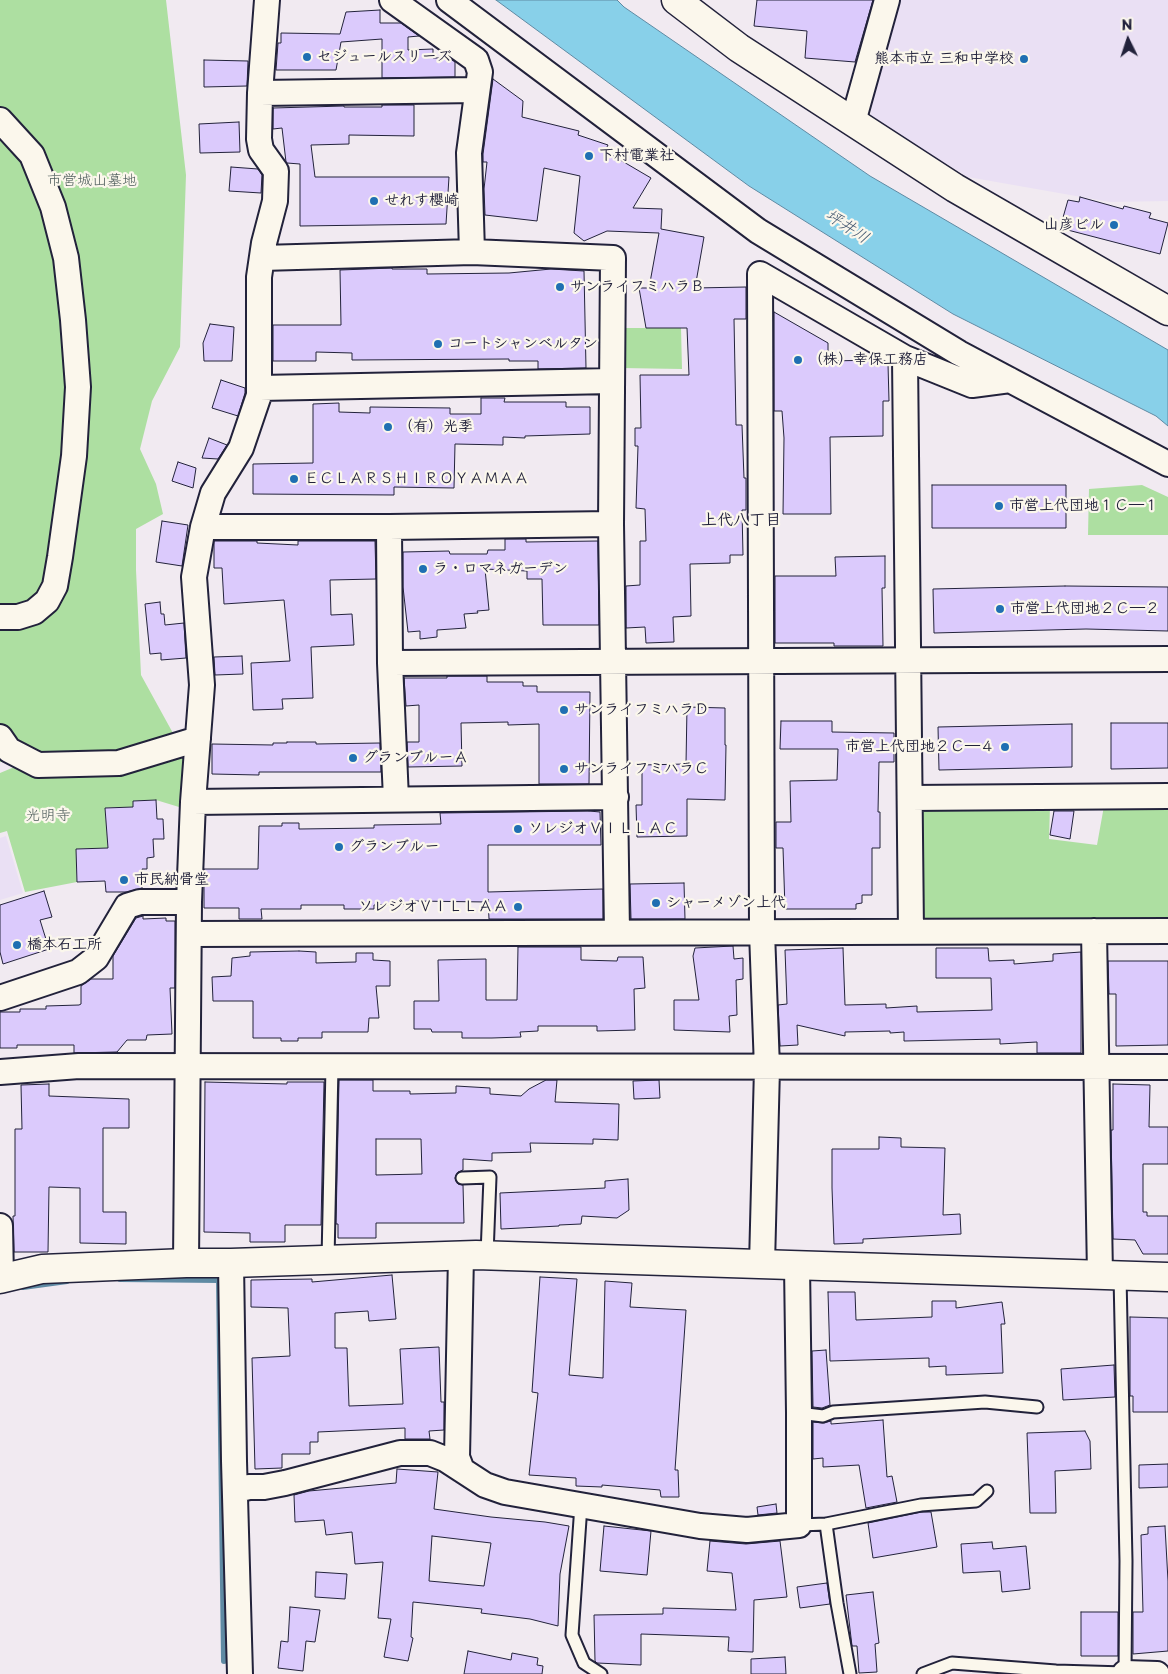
<!DOCTYPE html>
<meta charset="utf-8">
<style>
body{margin:0}
#map{position:relative;width:1168px;height:1674px;overflow:hidden;background:#f1eaf1;font-family:"Playpen Sans",sans-serif}
canvas{display:block}
.north{position:absolute;left:1103px;top:15px;width:50px;height:50px;-webkit-text-stroke:4px #fbf7ec;paint-order:stroke;rotate:356deg;font-size:14px;font-weight:700;line-height:20px;text-align:center;color:#22223b}
.north::after{content:'';display:block;margin:auto;width:18px;height:22px;background:#22223b;clip-path:polygon(50% 0,100% 100%,50% 72%,0 100%)}
</style>
<div id="map">
<canvas width="1168" height="1674"></canvas>
<div class="north">N</div>
</div>
<script>
const context = document.querySelector('canvas').getContext('2d');
context.lineJoin = 'round';
function fill(path, color) { context.fillStyle = color; context.fill(path, 'evenodd'); }
const shape = rows => new Path2D(rows.map(r => 'M' + r).join(''));
function trace(path, color, width, dash) { context.strokeStyle = color; context.lineWidth = width; context.lineCap = dash ? 'butt' : 'round'; context.setLineDash(dash || []); context.stroke(path); }
function write(font, color, halo, rows, align = 'center') {
  context.font = font + ' "Playpen Sans","Klee One",sans-serif'; context.lineWidth = 4.5; context.setLineDash([]); context.textBaseline = 'middle'; context.strokeStyle = halo; context.fillStyle = color; for (const [text, x, y, turn = 0] of rows) {
    context.save(); context.translate(x, y); context.rotate((+turn || 0) * Math.PI / 180); context.textAlign = isNaN(turn) ? turn : align; if (halo) context.strokeText(text, 0, 0); context.fillText(text, 0, 0); context.restore();
  }
}
fill(shape([
 [890,0,1168,0,1168,201,1110,202,968,177,870,117],
 [6,836,23,893,0,900,0,838]
]), '#eae0f4');
fill(shape([
 [0,0,166,0,186,175,180,347,152,401,140,449,156,484,163,514,136,529,136,570,141,675,174,735,116,756,0,762],
 [624,328,681,328,682,369,622,368],
 [1142,485,1168,497,1168,535,1088,535,1089,489],
 [184,755,179,807,156,800,133,801,133,807,105,808,108,848,76,849,77,882,25,892,7,831,0,833,0,773,24,763],
 [1168,805,1168,923,927,923,919,917,917,807,1050,806,1049,839,1097,845,1104,806]
]), '#addfa1');
const water = shape([
 [496,0,617,0,624,7,870,176,1168,350,1168,426,1156,416,953,314,749,186,496,0]
]);
fill(water, '#88d0e9');
trace(water, '#5f8aa3', 1);
trace(shape([
 [120,1279,219,1280,224,1661],
 [23,1287,67,1281]
]), '#5f8aa3', 6);
const building = shape([
 [757,0,873,0,855,62,805,58,807,31,754,26,757,0],
 [380,10,380,23,401,23,419,36,408,37,408,50,433,49,433,58,449,58,455,62,455,77,382,78,382,39,341,42,336,70,276,70,278,43,281,43,281,33,340,34,346,12,380,10],
 [204,60,248,61,247,86,204,87,204,60],
 [493,79,523,101,522,117,579,131,578,135,608,145,605,151,651,178,633,208,662,209,661,229,704,237,695,288,746,287,746,319,734,319,736,425,742,425,744,478,746,478,746,510,742,510,743,555,730,555,730,563,690,564,691,616,673,617,674,642,646,643,645,627,626,628,626,586,640,585,640,541,646,541,645,509,636,508,638,446,635,446,635,428,641,428,640,375,689,375,687,328,646,328,639,288,649,288,659,233,607,231,584,241,574,233,580,176,544,168,537,221,485,215,484,189,487,162,483,162,483,154,493,79],
 [382,105,414,105,414,136,349,135,349,144,311,145,315,177,449,177,446,224,300,226,300,164,287,163,286,162,282,128,273,129,273,108,344,106,344,107,382,107,382,105],
 [239,122,240,152,200,153,199,124,239,122],
 [231,167,258,169,262,175,261,193,229,191,231,167],
 [1080,197,1123,209,1124,206,1151,213,1149,218,1168,223,1160,254,1060,228,1068,200,1079,202,1080,197],
 [392,268,392,269,427,269,427,274,509,273,551,269,584,271,586,368,538,369,538,361,509,361,509,359,352,360,352,353,316,352,316,361,273,361,273,325,341,325,340,270,392,268],
 [774,312,828,343,828,361,880,360,888,364,889,401,883,401,883,436,830,437,831,514,783,514,784,438,782,411,774,411,774,312],
 [210,324,234,327,232,361,204,361,203,343,210,324],
 [221,380,245,388,245,393,238,416,212,408,221,380],
 [481,398,505,398,504,402,566,402,566,407,590,407,590,434,525,436,525,438,503,437,503,445,455,444,454,488,394,487,394,495,253,494,253,464,313,463,313,404,339,403,339,412,370,413,370,407,450,408,450,414,481,414,481,398],
 [209,438,227,445,218,459,202,458,209,438],
 [178,462,196,468,193,488,172,481,178,462],
 [932,485,1066,485,1066,528,932,528,932,485],
 [162,521,188,525,182,566,156,562,162,521],
 [505,539,526,539,526,542,598,541,599,625,543,625,542,579,527,579,527,571,485,569,489,610,477,611,478,613,464,614,466,628,437,630,437,637,420,639,420,631,408,632,403,587,403,552,449,551,450,554,487,554,488,550,505,550,505,539],
 [214,541,257,541,257,543,298,545,298,541,375,541,376,579,330,580,331,615,352,614,354,645,311,647,313,698,282,699,283,709,253,710,251,663,290,661,284,600,224,604,222,568,214,568,214,541],
 [885,556,885,588,882,588,883,646,834,646,834,643,775,643,775,576,836,576,835,557,885,556],
 [1065,586,1168,587,1168,631,1086,629,934,633,933,589,1065,586],
 [160,602,161,614,164,614,165,625,184,623,186,658,161,660,161,653,150,654,145,604,160,602],
 [242,656,243,674,215,675,214,657,242,656],
 [447,676,487,676,487,682,523,682,523,686,537,686,537,692,590,692,589,784,539,784,539,724,508,725,508,722,461,723,462,766,408,767,407,742,419,742,419,705,406,706,404,678,447,678,447,676],
 [687,707,725,708,725,745,726,745,725,800,687,799,687,836,637,837,636,805,642,805,642,765,686,764,687,707],
 [781,721,832,721,832,732,894,733,894,762,879,762,878,812,880,812,880,848,872,848,872,895,862,895,862,903,856,904,856,909,785,909,783,848,776,848,776,822,791,822,790,781,837,780,838,749,780,749,781,721],
 [1111,723,1168,723,1168,768,1111,769,1111,723],
 [1072,724,1072,767,939,770,938,727,1072,724],
 [287,742,316,742,316,744,380,743,381,772,259,772,259,775,212,774,212,744,273,745,273,743,287,743,287,742],
 [156,800,157,819,163,819,164,839,153,839,154,857,147,858,147,869,142,869,142,888,127,892,106,892,105,881,77,882,76,849,108,848,105,808,133,807,133,801,156,800],
 [589,811,600,812,601,845,488,845,488,892,603,889,603,919,489,919,488,899,488,902,414,901,414,904,374,905,374,909,344,909,344,905,301,905,301,909,261,909,262,919,239,919,239,908,204,908,204,869,258,869,259,826,282,826,282,823,299,823,299,829,374,828,374,825,441,824,440,813,589,811],
 [1054,811,1074,811,1070,839,1050,835,1054,811],
 [684,883,685,919,631,919,630,884,684,883],
 [44,891,52,917,40,920,49,949,3,964,0,952,0,905,44,891],
 [143,916,143,919,166,918,166,921,175,921,175,988,170,988,172,1034,147,1035,146,1040,127,1040,117,1052,74,1053,74,1045,17,1045,17,1048,0,1048,0,1012,20,1012,20,1009,46,1009,46,1006,79,1005,81,1004,81,986,91,979,113,979,113,956,136,918,143,916],
 [733,946,734,959,743,958,743,979,736,980,737,1015,729,1016,730,1032,674,1030,674,1000,699,1000,693,956,695,948,733,946],
 [518,947,581,947,581,960,617,961,618,957,643,957,645,988,634,989,635,1030,597,1031,597,1026,538,1026,538,1031,520,1032,521,1037,492,1038,462,1038,462,1032,432,1032,431,1029,414,1029,414,1001,439,1001,438,960,486,959,486,1000,517,1000,518,947],
 [843,948,845,1005,886,1004,886,1008,917,1006,917,1012,992,1010,991,978,936,978,936,948,988,948,989,961,1014,960,1014,964,1053,961,1053,954,1081,952,1081,1053,1037,1053,1037,1042,1000,1044,1000,1039,904,1041,904,1032,890,1033,890,1031,845,1032,845,1036,797,1025,798,1045,780,1046,778,1005,787,1004,785,950,843,948],
 [299,951,316,952,316,963,356,962,356,953,373,953,373,960,390,961,390,986,376,986,379,1018,369,1018,368,1032,322,1032,322,1038,298,1038,298,1041,281,1041,281,1038,253,1038,253,1001,213,1001,212,977,231,976,232,958,250,956,250,952,299,951],
 [1108,961,1168,961,1168,1045,1116,1046,1116,994,1109,994,1108,961],
 [339,1080,373,1080,373,1091,410,1091,410,1094,456,1093,456,1086,490,1088,490,1094,521,1096,529,1089,546,1080,557,1080,555,1102,619,1104,618,1140,593,1139,593,1144,530,1143,531,1152,492,1153,492,1161,463,1159,463,1170,458,1172,455,1178,458,1184,463,1185,464,1223,376,1223,376,1238,338,1238,338,1224,336,1224,339,1080],
 [376,1139,421,1139,422,1174,376,1175,376,1139],
 [659,1080,660,1098,634,1099,633,1081,659,1080],
 [205,1082,287,1084,287,1082,324,1082,321,1225,285,1225,285,1242,250,1242,250,1233,204,1232,205,1082],
 [49,1084,49,1096,129,1099,129,1128,103,1128,103,1212,126,1212,126,1244,80,1243,80,1188,49,1187,48,1252,14,1252,13,1216,15,1216,15,1129,22,1129,21,1085,49,1084],
 [1113,1084,1150,1085,1149,1127,1168,1127,1168,1164,1143,1164,1143,1212,1147,1212,1147,1216,1168,1216,1168,1254,1143,1254,1135,1240,1113,1239,1111,1130,1113,1130,1113,1084],
 [879,1137,901,1138,901,1147,945,1148,943,1215,960,1214,961,1234,863,1239,863,1243,834,1244,832,1188,832,1149,879,1149,879,1137],
 [628,1179,629,1210,617,1218,582,1216,581,1224,559,1225,559,1226,501,1229,500,1193,605,1188,605,1181,628,1179],
 [392,1275,396,1319,369,1321,368,1311,335,1313,335,1348,347,1348,349,1406,403,1404,400,1349,439,1347,441,1402,444,1402,444,1430,429,1431,430,1439,405,1439,405,1428,318,1432,318,1442,310,1442,310,1454,282,1454,282,1468,255,1469,252,1358,290,1356,288,1308,251,1307,251,1280,312,1279,312,1282,392,1275],
 [540,1277,577,1279,569,1375,603,1378,605,1281,632,1283,630,1307,686,1310,675,1470,678,1470,679,1497,661,1497,660,1490,602,1485,602,1487,576,1486,576,1478,529,1475,538,1393,532,1392,540,1277],
 [828,1292,855,1292,856,1320,932,1317,932,1301,956,1301,956,1308,1002,1302,1005,1324,1001,1324,1003,1373,946,1375,946,1366,929,1367,929,1358,830,1361,828,1292],
 [1130,1317,1168,1318,1168,1412,1133,1412,1133,1396,1130,1396,1130,1317],
 [826,1350,830,1405,822,1408,813,1407,812,1351,826,1350],
 [1114,1365,1115,1397,1063,1400,1061,1369,1114,1365],
 [883,1420,887,1477,892,1476,897,1502,866,1508,859,1465,823,1467,823,1458,813,1459,813,1422,823,1423,831,1421,831,1424,883,1420],
 [1085,1431,1090,1441,1091,1469,1055,1471,1056,1513,1030,1513,1027,1433,1085,1431],
 [1168,1464,1168,1487,1139,1488,1139,1465,1168,1464],
 [397,1469,438,1472,434,1509,491,1517,545,1522,569,1526,560,1574,558,1626,530,1619,481,1613,482,1609,413,1602,411,1637,413,1638,408,1661,384,1657,391,1619,378,1618,383,1562,355,1564,352,1532,326,1535,324,1520,295,1522,294,1495,309,1491,396,1483,397,1469],
 [432,1536,491,1543,484,1586,429,1581,432,1536],
 [776,1504,777,1513,758,1515,757,1507,776,1504],
 [922,1512,931,1512,937,1547,873,1558,868,1523,922,1512],
 [604,1526,651,1531,647,1575,600,1571,604,1526],
 [1165,1526,1168,1581,1168,1651,1133,1654,1133,1612,1143,1612,1141,1535,1148,1534,1148,1527,1165,1526],
 [710,1541,746,1544,780,1541,787,1597,754,1600,753,1652,728,1651,729,1637,641,1634,641,1665,597,1663,595,1661,594,1615,663,1614,663,1608,736,1610,732,1573,707,1571,710,1541],
 [992,1542,993,1549,1026,1546,1030,1589,1002,1592,1000,1571,963,1573,961,1544,992,1542],
 [316,1572,347,1574,345,1599,315,1597,316,1572],
 [827,1583,830,1604,800,1608,797,1587,827,1583],
 [873,1592,879,1643,875,1644,877,1672,859,1673,857,1646,852,1646,846,1595,873,1592],
 [290,1607,320,1610,315,1642,306,1641,303,1671,278,1668,281,1641,288,1642,290,1607],
 [1081,1612,1118,1612,1118,1656,1081,1656,1081,1612],
 [468,1651,511,1660,512,1653,538,1658,537,1665,543,1666,542,1674,464,1674,468,1651],
 [785,1657,786,1674,751,1674,751,1659,785,1657]
]);
fill(building, '#dbcafc');
trace(building, '#22223b', 1);
const lane = shape([
 [462,1178,490,1177,487,1255],
 [328,1260,332,1066],
 [799,1413,823,1416,833,1412,985,1402,1037,1407],
 [581,1505,572,1635,584,1663,601,1674],
 [826,1524,837,1603,850,1674],
 [799,1525,826,1524,921,1505,976,1501,987,1491],
 [923,1674,952,1663,1056,1671,1125,1673,1126,1561,1120,1276]
]);
const street = shape([
 [392,0,476,60,480,72,469,153,472,252],
 [449,0,758,231,959,353,1168,464],
 [260,93,477,90],
 [0,120,32,155,53,207,66,258,73,320,78,387,74,456,60,557,55,586,47,601,34,612,18,617,0,617],
 [853,122,887,0],
 [262,258,472,252,613,258,611,524,617,932],
 [905,358,972,385,1010,380],
 [260,388,612,381],
 [203,527,389,527,611,524],
 [389,527,390,663,396,799],
 [390,663,1168,659],
 [0,737,9,750,38,765,119,763,198,739],
 [910,798,1168,796],
 [193,802,616,797],
 [1094,931,1100,1275],
 [190,934,1168,931],
 [0,998,78,972,96,958,127,906,140,902,189,902],
 [0,1072,79,1066,1168,1067],
 [0,1226,1,1279],
 [461,1255,457,1457,462,1470],
 [186,1263,189,902,193,802,202,685,194,577,203,527,213,493,241,448,259,395,259,277,264,243,275,201,276,171,261,150,259,139,260,93,267,0],
 [231,1263,234,1461,240,1674],
 [762,1264,767,1068,762,932,760,274,905,358,911,932],
 [236,1490,249,1487,264,1487,285,1483,400,1453,430,1453,445,1459,485,1485,505,1492,700,1526,747,1530,799,1525,799,1413,797,1265],
 [1125,1673,1157,1674]
]);
const secondary = shape([
 [676,0,739,48,955,188,1168,311],
 [0,1279,42,1269,186,1263,231,1263,476,1255,1168,1277]
]);
trace(lane, '#22223b', 15);
trace(street, '#22223b', 28);
trace(secondary, '#22223b', 31);
trace(lane, '#fbf7ec', 11);
trace(street, '#fbf7ec', 24);
trace(secondary, '#fbf7ec', 28);
for (const [x, y, r, color] of [
 [307,57,5,"#1f6fb2"],
 [1024,59,5,"#1f6fb2"],
 [589,156,5,"#1f6fb2"],
 [374,201,5,"#1f6fb2"],
 [1114,225,5,"#1f6fb2"],
 [560,287,5,"#1f6fb2"],
 [438,344,5,"#1f6fb2"],
 [798,360,5,"#1f6fb2"],
 [388,427,5,"#1f6fb2"],
 [294,479,5,"#1f6fb2"],
 [999,506,5,"#1f6fb2"],
 [423,569,5,"#1f6fb2"],
 [1000,609,5,"#1f6fb2"],
 [564,710,5,"#1f6fb2"],
 [1005,747,5,"#1f6fb2"],
 [353,758,5,"#1f6fb2"],
 [564,769,5,"#1f6fb2"],
 [518,829,5,"#1f6fb2"],
 [339,847,5,"#1f6fb2"],
 [124,880,5,"#1f6fb2"],
 [656,903,5,"#1f6fb2"],
 [518,907,5,"#1f6fb2"],
 [17,945,5,"#1f6fb2"]
]) { const dot = new Path2D(); dot.arc(x, y, r, 0, 2 * Math.PI); context.fillStyle = color; context.fill(dot); trace(dot, '#fbf7ec', 2); }
write('bold 15px', '#22223b', '#fbf7ec', [
 ["セジュールスリーズ",317,57],
 ["熊本市立 三和中学校",1014,59,"right"],
 ["下村電業社",599,156],
 ["せれす櫻崎",384,201],
 ["山彦ビル",1104,225,"right"],
 ["サンライフミハラＢ",570,287],
 ["コートシャンベルタン",448,344],
 ["（株）幸保工務店",808,360],
 ["（有）光季",398,427],
 ["ＥＣＬＡＲＳＨＩＲＯＹＡＭＡＡ",304,479],
 ["市営上代団地１Ｃ―１",1009,506],
 ["ラ・ロマネガーデン",433,569],
 ["市営上代団地２Ｃ―２",1010,609],
 ["サンライフミハラＤ",574,710],
 ["市営上代団地２Ｃ―４",995,747,"right"],
 ["グランブルーＡ",363,758],
 ["サンライフミハラＣ",574,769],
 ["ソレジオＶＩＬＬＡＣ",528,829],
 ["グランブルー",349,847],
 ["市民納骨堂",134,880],
 ["シャーメゾン上代",666,903],
 ["ソレジオＶＩＬＬＡＡ",508,907,"right"],
 ["橋本石工所",27,945]
], 'left');
write('15px', '#4c5b5a', '#fbf7ec', [
 ["市営城山墓地",92,181],
 ["光明寺",48,816]
]);
write('italic 16px', '#41566f', '#fbf7ec', [
 ["坪井川",847,227,33]
]);
write('bold 16px', '#22223b', '#fbf7ec', [
 ["上代八丁目",741,521]
]);
</script>
